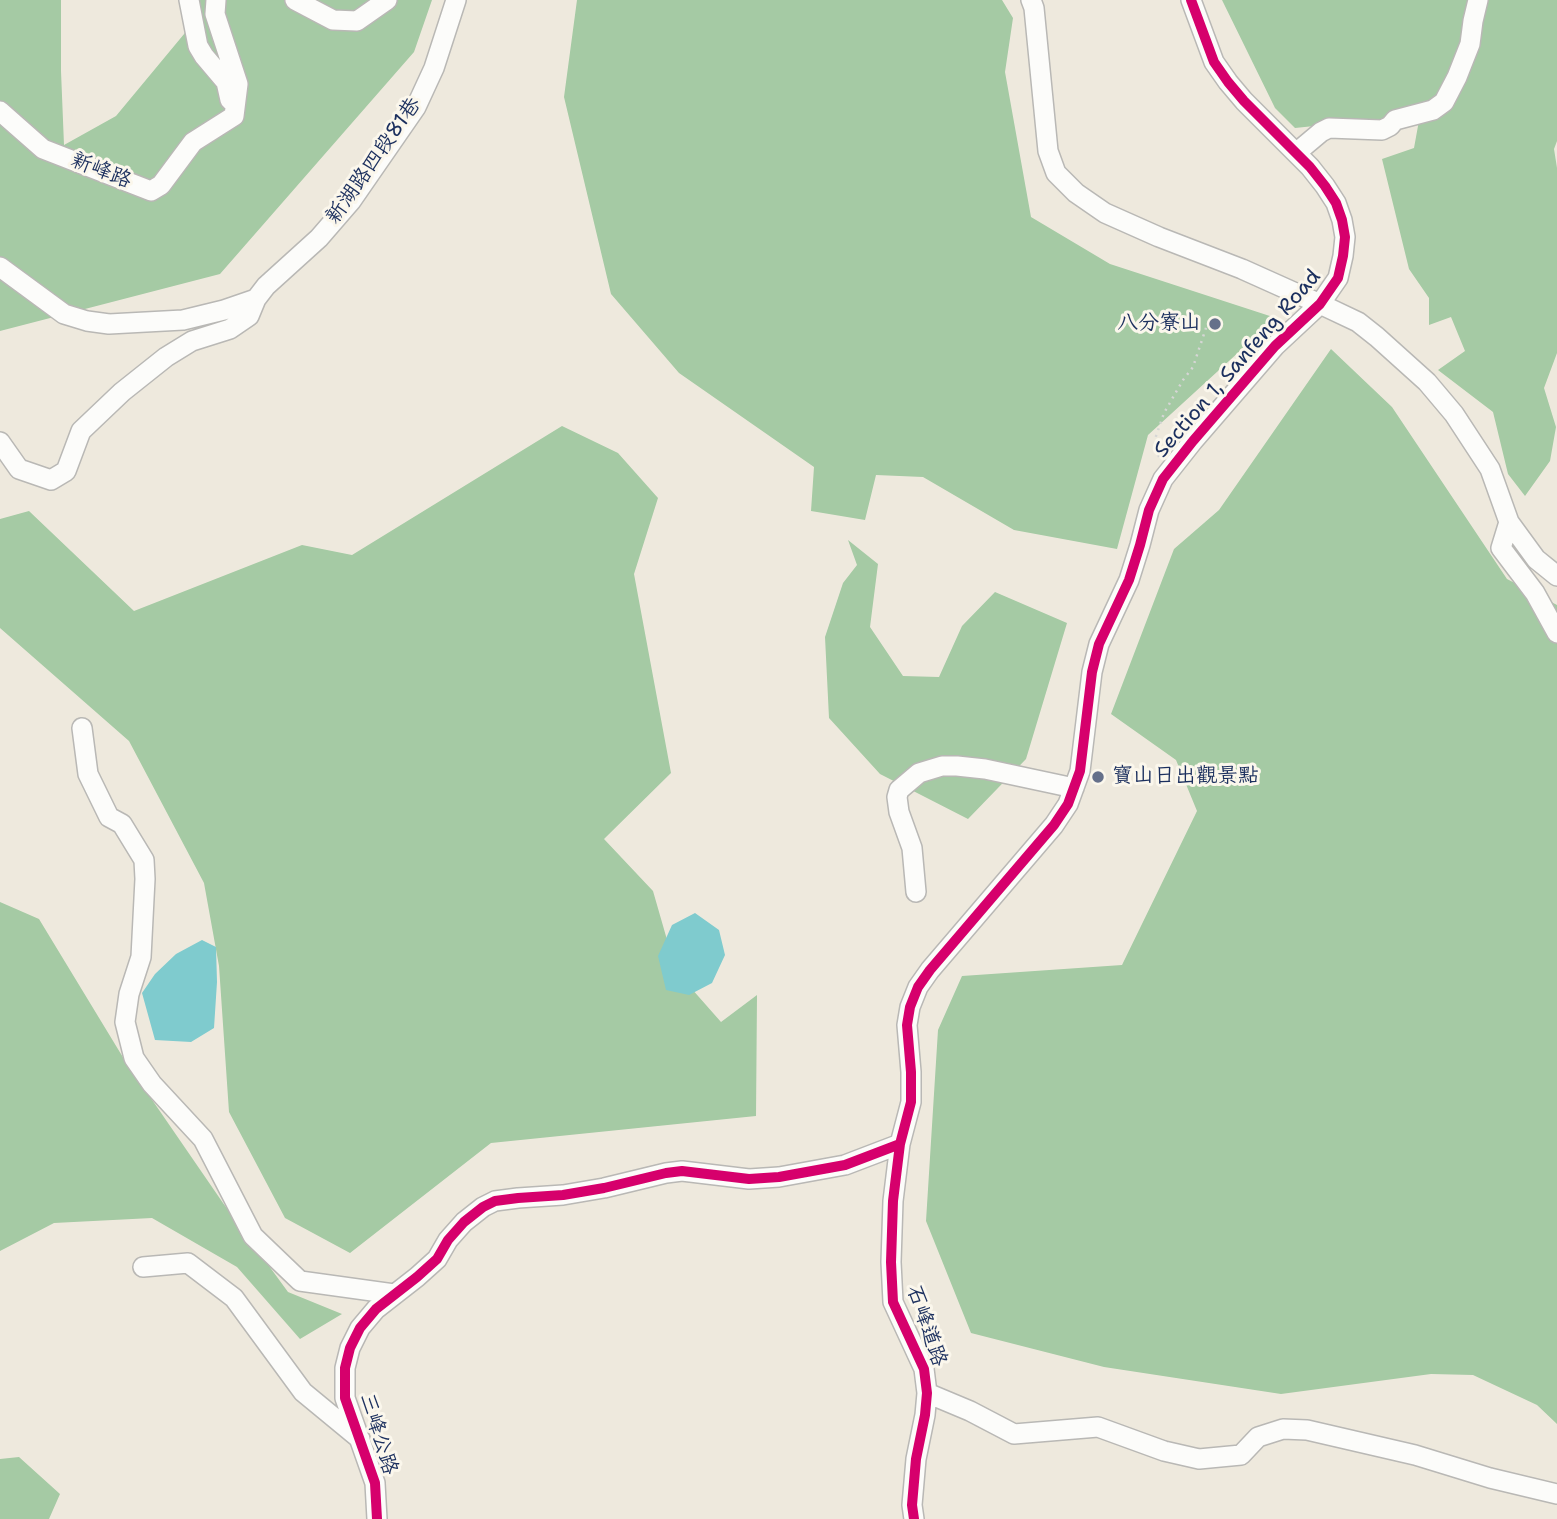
<!DOCTYPE html>
<meta charset="utf-8">
<style>
body{margin:0}
canvas{display:block;background:#eee9dd}
</style>
<canvas width="1557" height="1519"></canvas>
<script>
const context = document.querySelector('canvas').getContext('2d');
context.lineJoin = 'round';
function fill(path, color) { context.fillStyle = color; context.fill(path, 'evenodd'); }
const shape = rows => new Path2D(rows.map(r => 'M' + r).join(''));
function trace(path, color, width, dash) { context.strokeStyle = color; context.lineWidth = width; context.lineCap = dash ? 'butt' : 'round'; context.setLineDash(dash || []); context.stroke(path); }
function write(font, color, halo, rows, align = 'center') {
  context.font = font + ' "Shantell Sans","LXGW WenKai TC",sans-serif'; context.lineWidth = 6; context.setLineDash([]); context.textBaseline = 'middle'; context.strokeStyle = halo; context.fillStyle = color; for (const [text, x, y, turn = 0] of rows) {
    context.save(); context.translate(x, y); context.rotate((+turn || 0) * Math.PI / 180); context.textAlign = isNaN(turn) ? turn : align; if (halo) context.strokeText(text, 0, 0); context.fillText(text, 0, 0); context.restore();
  }
}
fill(shape([
 [0,0,61,0,61,71,64,145,116,116,199,16,199,0,432,0,414,52,220,274,0,331],
 [577,0,1002,0,1013,18,1005,72,1031,217,1110,264,1276,318,1148,435,1117,549,1014,530,923,477,876,475,865,520,811,511,814,467,679,373,611,294,564,97],
 [1222,0,1557,0,1557,141,1554,149,1557,168,1557,353,1544,388,1556,427,1550,461,1525,496,1508,474,1493,412,1438,370,1465,351,1451,317,1429,325,1429,298,1409,269,1382,159,1414,148,1420,115,1295,128,1275,108],
 [1331,349,1392,407,1507,579,1557,605,1557,1424,1537,1405,1473,1375,1431,1374,1281,1394,1104,1367,971,1333,926,1221,938,1030,962,976,1122,965,1197,811,1176,760,1111,714,1174,549,1219,510],
 [562,426,618,453,658,498,634,574,671,773,604,839,653,891,676,971,721,1022,757,995,756,1116,491,1143,350,1253,285,1218,229,1112,219,966,204,883,129,741,0,628,0,519,29,511,134,611,302,545,352,555],
 [848,540,878,564,870,627,903,676,939,677,962,626,995,592,1067,623,1026,759,968,819,880,774,829,718,825,637,843,583,857,565],
 [0,902,39,919,124,1059,223,1203,288,1292,342,1314,300,1339,237,1267,152,1218,54,1223,0,1251],
 [19,1457,60,1494,49,1519,0,1519,0,1459]
]), '#a5caa4');
fill(shape([
 [695,913,719,930,725,955,712,983,689,995,666,990,658,956,672,925],
 [202,940,216,947,217,982,214,1028,191,1042,155,1040,142,993,155,974,176,954]
]), '#7fcbce');
const minor = shape([
 [189,0,198,46,204,56,226,82,230,100],
 [295,0,333,20,357,21,387,0],
 [1031,0,1034,8,1048,151,1056,173,1076,193,1105,213,1159,237,1242,269,1320,304,1358,322,1377,337,1427,382,1454,414,1490,469,1509,522,1536,559,1557,576],
 [0,111,43,149,151,191,161,185,193,142,234,116,238,84,215,14,216,0],
 [1296,153,1321,132,1329,128,1382,130,1390,126,1395,120,1433,110,1444,102,1457,77,1470,44,1473,21,1478,0],
 [0,267,64,314,87,321,109,324,183,320,224,310,256,299],
 [0,442,19,469,51,480,66,471,81,431,122,392,166,357,192,341,230,329,249,316,256,299,266,286,319,238,351,201,416,107,434,68,456,0],
 [1509,522,1501,548,1535,593,1557,633],
 [82,728,88,774,109,817,122,824,144,860,145,879,141,957,129,994,125,1022,134,1058,152,1084,203,1139,253,1236,300,1281,394,1294],
 [916,892,912,848,899,812,897,797,899,790,919,773,942,766,957,766,985,769,1074,788],
 [143,1267,188,1263,234,1298,303,1392,360,1439],
 [927,1393,970,1411,1014,1434,1098,1427,1164,1451,1199,1459,1241,1455,1258,1437,1283,1429,1307,1430,1415,1455,1490,1478,1557,1494],
 [377,1519,375,1483,345,1398,345,1368,350,1348,360,1328,376,1309,417,1277,437,1259,448,1240,464,1222,483,1207,495,1201,518,1198,563,1195,604,1188,666,1173,682,1171,749,1179,779,1177,845,1165,900,1144],
 [914,1519,912,1505,916,1459,925,1415,927,1393,924,1369,893,1302,891,1262,893,1201,900,1144,911,1102,911,1072,907,1025,910,1007,918,987,930,970,1054,825,1068,804,1080,771,1092,672,1099,644,1129,580,1140,545,1149,510,1163,479,1193,441,1275,346,1320,304,1338,278,1343,256,1345,237,1342,220,1336,203,1325,186,1310,167,1244,101,1228,82,1214,62,1191,0]
]);
trace(minor, '#b9b8b5', 22);
trace(shape([
 [1159,457,1155,446,1155,439,1164,413,1183,380,1193,367,1207,325]
]), '#d6d6d5', 2.5, [2, 5]);
trace(minor, '#fcfcfa', 19);
trace(shape([
 [377,1519,375,1483,345,1398,345,1368,350,1348,360,1328,376,1309,417,1277,437,1259,448,1240,464,1222,483,1207,495,1201,518,1198,563,1195,604,1188,666,1173,682,1171,749,1179,779,1177,845,1165,900,1144],
 [914,1519,912,1505,916,1459,925,1415,927,1393,924,1369,893,1302,891,1262,893,1201,900,1144,911,1102,911,1072,907,1025,910,1007,918,987,930,970,1054,825,1068,804,1080,771,1092,672,1099,644,1129,580,1140,545,1149,510,1163,479,1193,441,1275,346,1320,304,1338,278,1343,256,1345,237,1342,220,1336,203,1325,186,1310,167,1244,101,1228,82,1214,62,1191,0]
]), '#d6006c', 10);
for (const [x, y, r, color] of [
 [1215,324,7,"#65708a"],
 [1098,777,7,"#65708a"]
]) { const dot = new Path2D(); dot.arc(x, y, r, 0, 2 * Math.PI); context.fillStyle = color; context.fill(dot); trace(dot, '#fbf7ec', 2.5); }
write('21px', '#1b2f5e', '#fbf7ec', [
 ["新湖路四段81巷",374,161,-55],
 ["新峰路",101,171,21],
 ["Section 1, Sanfeng Road",1238,364,-49],
 ["石峰道路",926,1326,71],
 ["三峰公路",378,1434,73]
]);
write('21px', '#1b2f5e', '#fbf7ec', [
 ["八分寮山",1201,324],
 ["寶山日出觀景點",1112,777,"left"]
], 'right');
</script>
